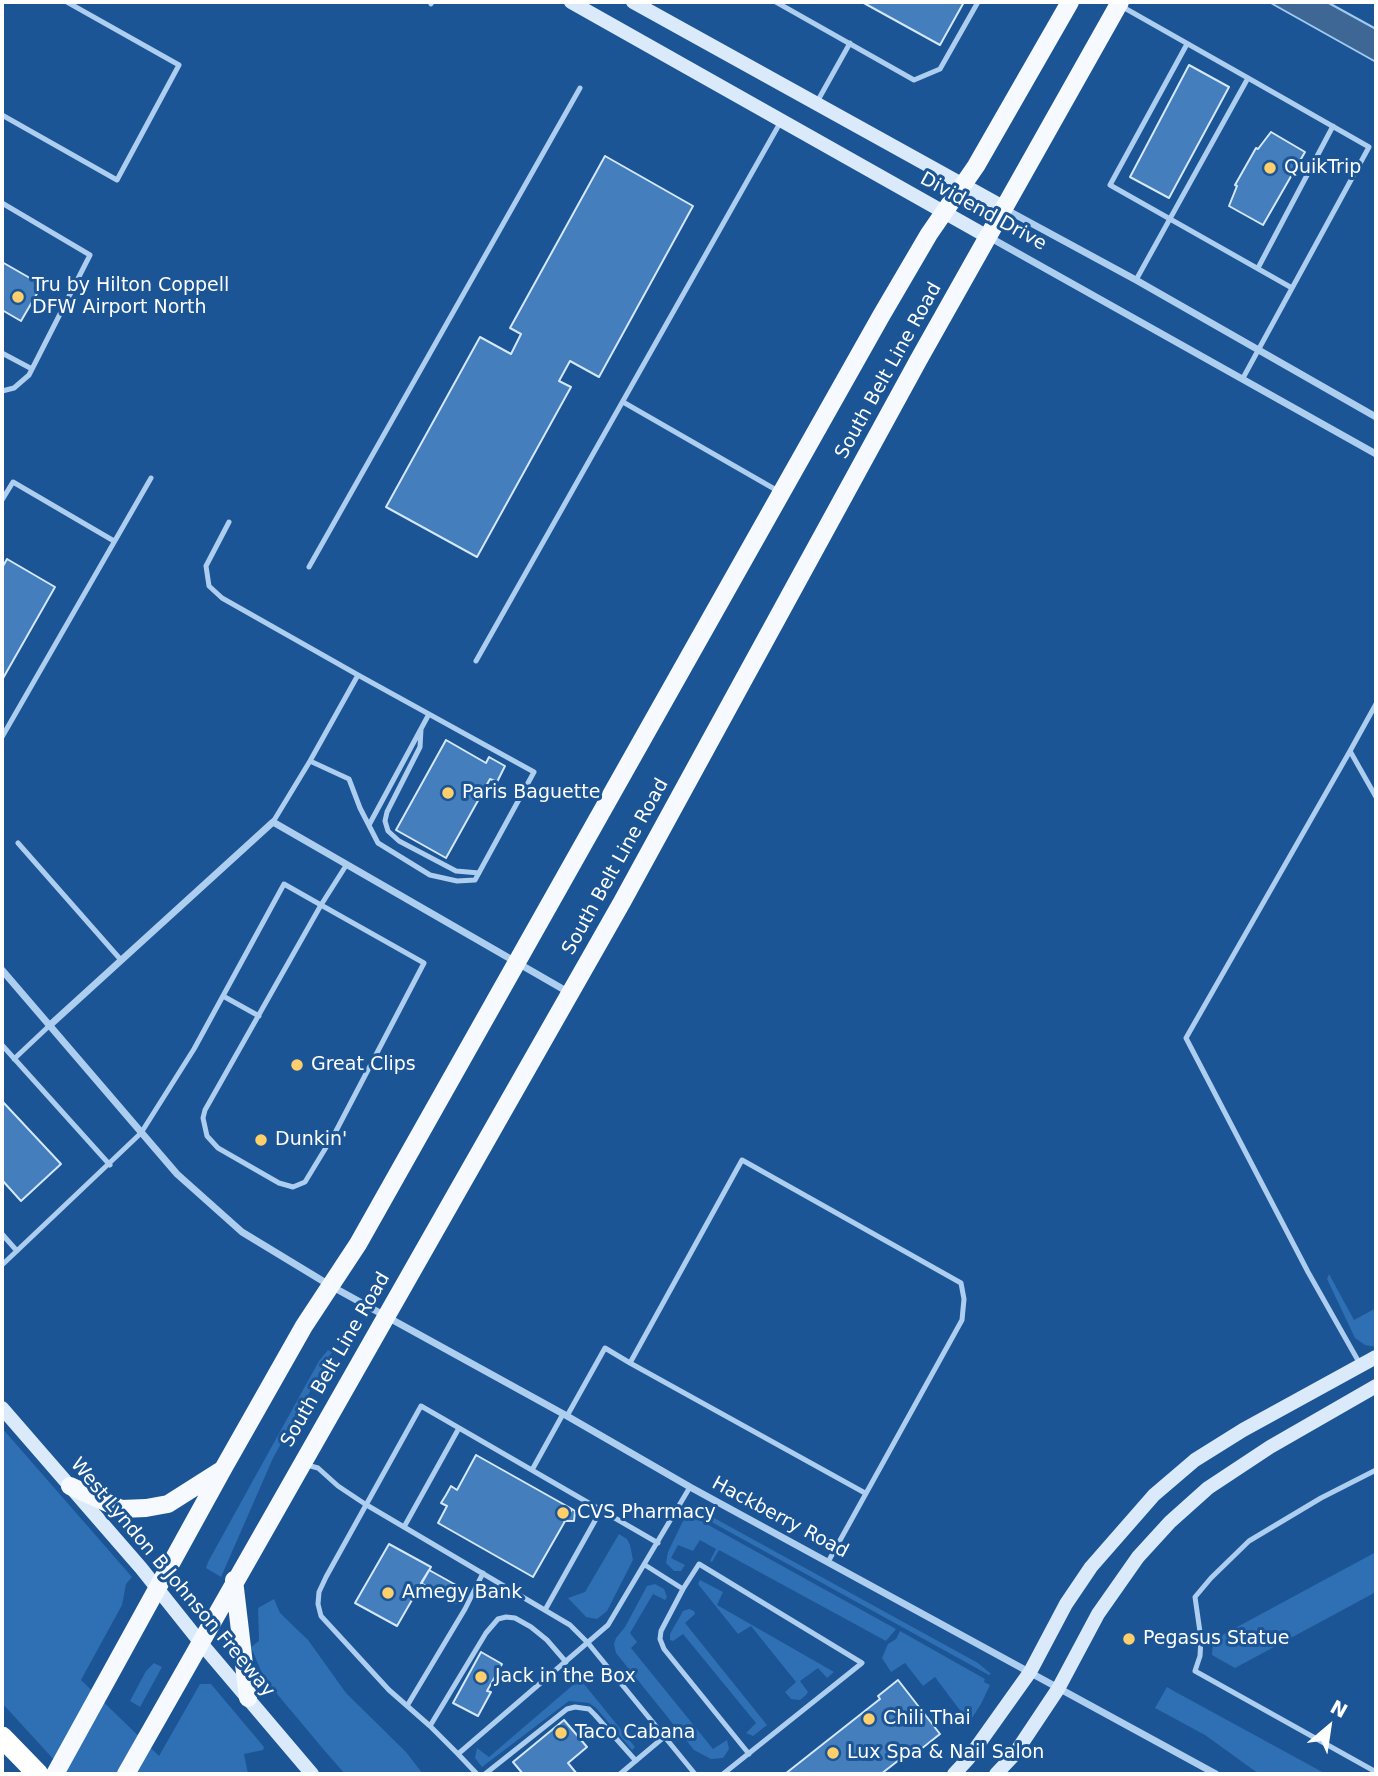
<!DOCTYPE html>
<style>
body{margin:0}
#map{position:relative;width:1378px;height:1776px;overflow:hidden;background:#1b5595;font-family:"DejaVu Sans",sans-serif}
canvas{display:block}
.frame{position:absolute;inset:0;border:4px solid #fff;pointer-events:none}
.north{position:absolute;left:1294px;top:1692px;width:70px;height:70px;-webkit-text-stroke:5px #1b5595;paint-order:stroke;rotate:29deg;font-size:19px;font-weight:700;line-height:28px;text-align:center;color:#fff}
.north::after{content:'';display:block;margin:auto;width:24px;height:32px;background:#fff;clip-path:polygon(50% 0,100% 100%,50% 72%,0 100%)}
</style>
<div id="map">
<canvas width="1378" height="1776"></canvas>
<div class="frame"></div>
<div class="north">N</div>
</div>
<script>
const context = document.querySelector('canvas').getContext('2d');
context.lineJoin = 'round';
function fill(path, color) { context.fillStyle = color; context.fill(path, 'evenodd'); }
const shape = rows => new Path2D(rows.map(r => 'M' + r).join(''));
function trace(path, color, width, dash) { context.strokeStyle = color; context.lineWidth = width; context.lineCap = dash ? 'butt' : 'round'; context.setLineDash(dash || []); context.stroke(path); }
function write(font, color, halo, rows, align = 'center') {
  context.font = font + ' "DejaVu Sans",sans-serif'; context.lineWidth = 6; context.setLineDash([]); context.textBaseline = 'middle'; context.strokeStyle = halo; context.fillStyle = color; for (const [text, x, y, turn = 0] of rows) {
    context.save(); context.translate(x, y); context.rotate((+turn || 0) * Math.PI / 180); context.textAlign = isNaN(turn) ? turn : align; if (halo) context.strokeText(text, 0, 0); context.fillText(text, 0, 0); context.restore();
  }
}
fill(shape([
 [1329,1274,1354,1320,1376,1308,1376,1347,1365,1345,1355,1338,1327,1279],
 [328,1350,332,1352,273,1458,221,1577,206,1568,208,1562,319,1361],
 [2,1428,132,1577,126,1584,122,1605,81,1680,159,1756,200,1684,211,1684,264,1747,263,1750,244,1754,248,1774,261,1772,267,1774,67,1774,2,1703],
 [705,1513,978,1663,991,1674,989,1675,697,1514],
 [692,1516,896,1629,886,1641,719,1550,712,1562,710,1561,716,1549,700,1540,693,1551,678,1545,671,1558,685,1565,681,1571,674,1571,666,1563,668,1552,683,1521],
 [619,1534,627,1539,630,1545,633,1560,607,1611,597,1619,586,1617,568,1598,585,1592],
 [1376,1552,1376,1592,1235,1668,1212,1655,1213,1640],
 [700,1580,723,1592,717,1605,834,1672,827,1678,818,1668,800,1681,808,1692,806,1695,800,1700,791,1699,785,1692,796,1682,751,1626,738,1634,698,1584],
 [655,1584,664,1589,667,1597,665,1600,653,1594,630,1633,637,1642,631,1648,713,1749,727,1740,729,1749,723,1758,711,1759,694,1750,616,1653,614,1644,616,1638,625,1627,647,1586],
 [274,1599,280,1613,308,1640,346,1693,406,1752,423,1774,345,1774,324,1750,272,1688,261,1671,251,1647,259,1641,258,1608],
 [689,1609,694,1611,695,1614,685,1623,767,1725,753,1736,746,1733,756,1723,683,1634,673,1641,670,1640,670,1634,683,1611],
 [900,1631,985,1679,984,1682,990,1685,981,1704,968,1724,961,1723,957,1718,962,1713,935,1677,923,1686,905,1663,891,1672,882,1658,888,1644,896,1639],
 [154,1663,162,1667,140,1707,130,1701,146,1671],
 [580,1679,635,1747,632,1750,596,1708,589,1703,569,1701,482,1767,475,1758,477,1748,489,1757],
 [1167,1687,1172,1690,1326,1774,1259,1774,1205,1735,1155,1708]
]), '#2f6fb3');
const water = shape([
 [1269,2,1327,2,1376,29,1376,62,1269,2]
]);
fill(water, '#3e6795');
trace(water, '#a1c9f2', 2);
const building = shape([
 [862,2,964,2,940,45,862,2],
 [1189,65,1229,87,1169,198,1130,177,1189,65],
 [1271,132,1305,152,1263,225,1229,206,1237,186,1235,185,1256,148,1258,149,1271,132],
 [605,156,693,206,599,377,570,361,559,381,571,387,477,557,386,507,480,337,511,354,521,334,510,328,605,156],
 [2,262,42,285,21,321,2,310,2,262],
 [7,559,55,587,2,680,2,568,7,559],
 [446,740,486,763,489,757,505,766,497,782,490,779,446,858,396,830,446,740],
 [2,1101,61,1164,21,1201,2,1180,2,1101],
 [476,1455,572,1509,533,1577,438,1523,447,1506,441,1503,446,1495,451,1486,457,1490,476,1455],
 [572,1509,575,1511,574,1521,564,1521,572,1509],
 [389,1544,431,1567,397,1626,355,1603,389,1544],
 [429,1570,465,1590,457,1603,421,1583,429,1570],
 [481,1652,502,1664,487,1691,491,1692,478,1716,453,1703,481,1652],
 [898,1680,940,1734,916,1753,913,1749,881,1774,785,1774,880,1699,878,1696,898,1680],
 [564,1720,587,1747,568,1763,577,1774,523,1774,513,1762,564,1720]
]);
fill(building, '#447ebc');
trace(building, '#d4e7fb', 2);
trace(shape([
 [776,2,914,80,940,69,978,2],
 [431,4,432,2],
 [1121,6,1248,78,1136,280],
 [1187,44,1110,185,1292,288],
 [817,102,850,43],
 [2,115,117,180,179,65,67,2],
 [2,203,90,255,29,375,14,388,2,391],
 [1258,268,1333,126],
 [2,353,32,369],
 [1243,378,1369,147,1248,78],
 [623,402,778,491],
 [2,500,13,482,114,541],
 [229,522,206,566,209,586,222,598,358,675,310,761,273,822],
 [309,567,580,88],
 [476,661,780,123],
 [1376,704,1350,751,1376,797],
 [421,729,420,747,387,812,385,821,388,831,399,841,456,871,479,873],
 [2,737,151,478],
 [1350,751,1186,1038,1308,1272,1360,1364],
 [310,761,349,779,360,808,378,843,430,875,457,881,475,880,534,772,358,675],
 [369,825,429,714],
 [18,843,121,960],
 [321,905,424,963,336,1131,305,1182,293,1187,279,1183,218,1148,207,1136,203,1118,205,1110,321,905],
 [223,996,259,1016],
 [2,1045,110,1165],
 [14,1059,49,1026],
 [2,1234,17,1251],
 [2,1265,141,1133,194,1049,284,884,321,905,347,864],
 [630,1363,865,1493],
 [567,1416,605,1348,630,1363,742,1160,961,1283,964,1299,962,1320,828,1562],
 [307,1465,318,1468,338,1486,365,1504,570,1625,588,1643,695,1774],
 [532,1470,563,1414],
 [1376,1470,1321,1498,1249,1541,1211,1578,1195,1597,1201,1639,1200,1656,1195,1671,1376,1772],
 [404,1527,459,1428],
 [645,1565,683,1589,699,1564,862,1663,723,1774],
 [683,1589,661,1631,660,1639,664,1649,749,1754],
 [545,1610,601,1510],
 [407,1706,465,1609,483,1573],
 [430,1726,486,1633,498,1619,506,1617,515,1618,531,1627,547,1640,566,1662],
 [458,1754,430,1726,389,1690,321,1616,318,1604,319,1592,326,1577,421,1406,658,1543],
 [477,1774,458,1754,608,1625,690,1487],
 [485,1774,567,1709,575,1707,589,1709,595,1715,636,1761],
 [620,1774,664,1737]
]), '#aecef0', 5);
trace(shape([
 [1005,209,1136,280,1376,417],
 [989,237,1376,454],
 [2,970,177,1174,242,1232,331,1286,567,1416,690,1487,1216,1774],
 [49,1026,273,822,568,992]
]), '#aecef0', 7);
trace(shape([
 [571,2,988,237],
 [633,2,1005,208],
 [2,1408,141,1568,200,1642,312,1774],
 [954,1774,968,1759,1030,1672,1066,1604,1091,1567,1154,1495,1195,1460,1243,1430,1376,1357],
 [996,1774,1014,1755,1058,1689,1098,1614,1138,1557,1170,1522,1208,1488,1270,1447,1376,1386]
]), '#dbeafb', 14);
trace(shape([
 [70,1486,121,1509,146,1508,168,1504,220,1471],
 [234,1580,248,1698],
 [55,1774,223,1469,304,1326,358,1244,881,316,929,234,976,166,1070,2],
 [126,1774,622,902,919,359,1120,2]
]), '#f6faff', 18);
trace(shape([
 [2,1737,38,1774]
]), '#fff', 21);
for (const [x, y, r, color] of [
 [1270,168,7,"#ffcf6c"],
 [18,297,7,"#ffcf6c"],
 [448,793,7,"#ffcf6c"],
 [297,1065,7,"#ffcf6c"],
 [261,1140,7,"#ffcf6c"],
 [563,1513,7,"#ffcf6c"],
 [388,1593,7,"#ffcf6c"],
 [1129,1639,7,"#ffcf6c"],
 [481,1677,7,"#ffcf6c"],
 [869,1719,7,"#ffcf6c"],
 [561,1733,7,"#ffcf6c"],
 [833,1753,7,"#ffcf6c"]
]) { const dot = new Path2D(); dot.arc(x, y, r, 0, 2 * Math.PI); context.fillStyle = color; context.fill(dot); trace(dot, '#1b5595', 2.5); }
write('19px', '#fff', '#1b5595', [
 ["QuikTrip",1284,168],
 ["Tru by Hilton Coppell",32,286],
 ["DFW Airport North",32,308],
 ["Paris Baguette",462,793],
 ["Great Clips",311,1065],
 ["Dunkin'",275,1140],
 ["CVS Pharmacy",577,1513],
 ["Amegy Bank",402,1593],
 ["Pegasus Statue",1143,1639],
 ["Jack in the Box",495,1677],
 ["Chili Thai",883,1719],
 ["Taco Cabana",575,1733],
 ["Lux Spa & Nail Salon",847,1753]
], 'left');
write('19px', '#fff', '#1b5595', [
 ["Dividend Drive",983,212,29],
 ["South Belt Line Road",889,371,-61],
 ["South Belt Line Road",616,867,-61],
 ["South Belt Line Road",336,1360,-60],
 ["Hackberry Road",780,1518,28],
 ["West Lyndon B Johnson Freeway",172,1578,50]
]);
</script>
